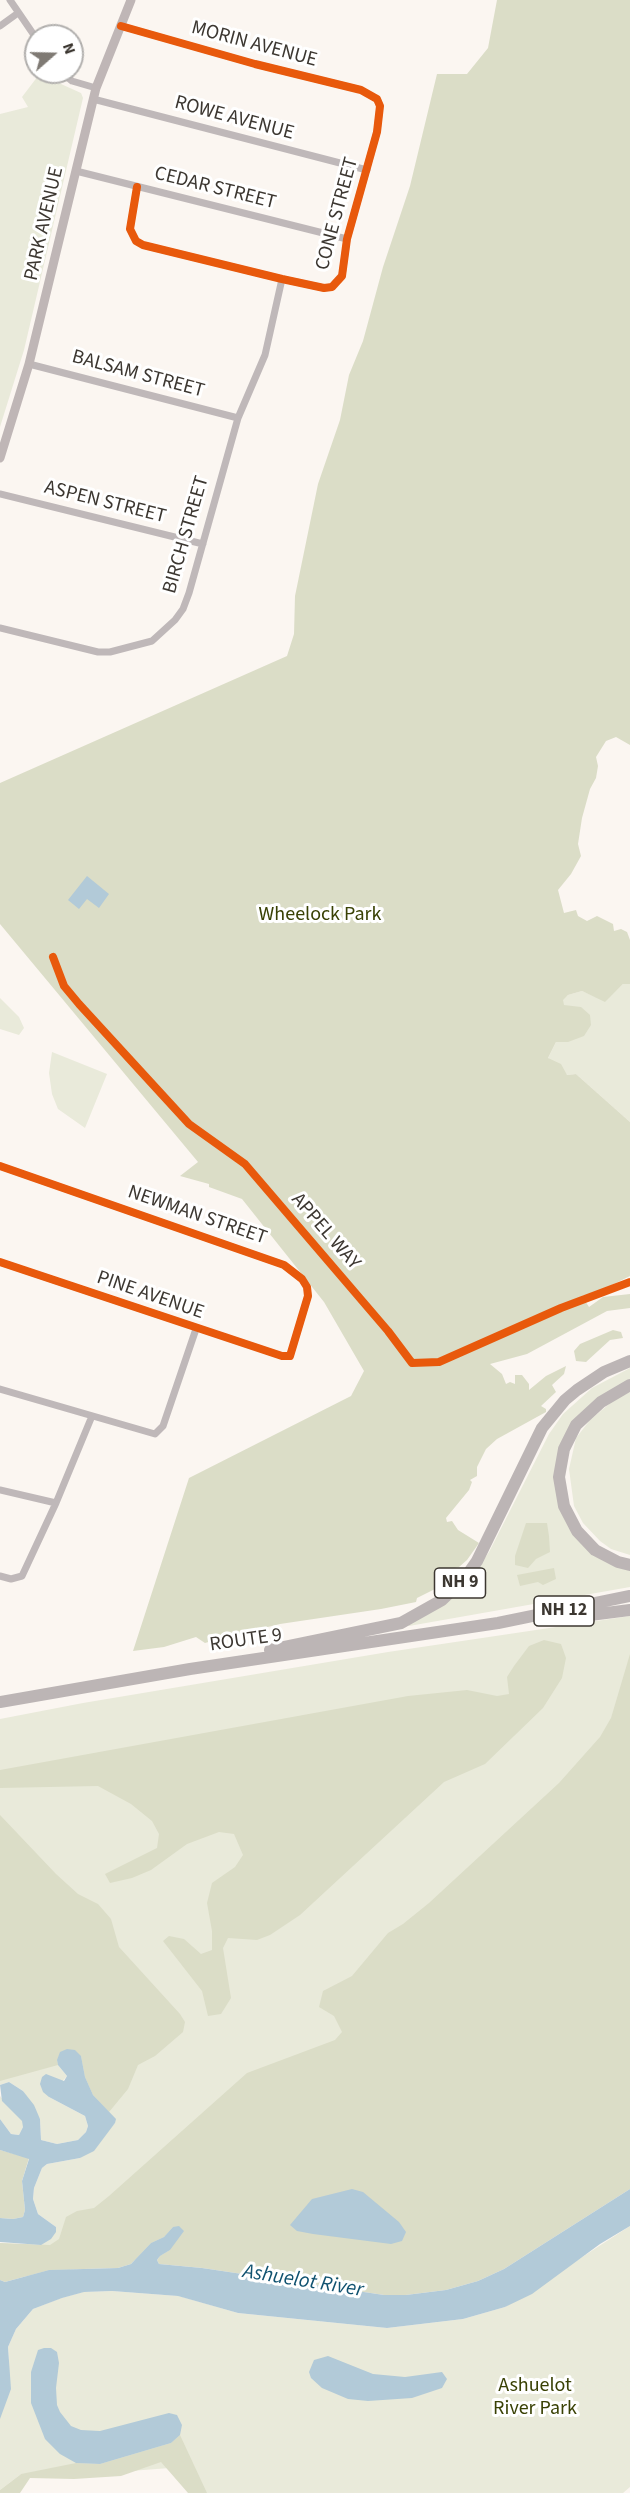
<!DOCTYPE html>
<style>
body{margin:0}
#map{position:relative;width:630px;height:2493px;overflow:hidden;background:#fbf6f1;font-family:"Source Sans 3",sans-serif}
canvas{display:block}
.north{position:absolute;left:24px;top:24px;width:60px;height:60px;box-sizing:border-box;background:#fff;border:2px solid #b1afad;border-radius:50%;rotate:70deg;font-size:16px;font-weight:700;line-height:24px;text-align:center;color:#3c3731}
.north::after{content:'';display:block;margin:auto;width:21px;height:27px;background:#7f7a74;clip-path:polygon(50% 0,100% 100%,50% 72%,0 100%)}
</style>
<div id="map">
<canvas width="630" height="2493"></canvas>
<div class="north">N</div>
</div>
<script>
const context = document.querySelector('canvas').getContext('2d');
context.lineJoin = 'round';
function fill(path, color) { context.fillStyle = color; context.fill(path, 'evenodd'); }
const shape = rows => new Path2D(rows.map(r => 'M' + r).join(''));
function trace(path, color, width, dash) { context.strokeStyle = color; context.lineWidth = width; context.lineCap = dash ? 'butt' : 'round'; context.setLineDash(dash || []); context.stroke(path); }
function write(font, color, halo, rows, align = 'center') {
  context.font = font + ' "Source Sans 3",sans-serif'; context.lineWidth = 6; context.setLineDash([]); context.textBaseline = 'middle'; context.strokeStyle = halo; context.fillStyle = color; for (const [text, x, y, turn = 0] of rows) {
    context.save(); context.translate(x, y); context.rotate((+turn || 0) * Math.PI / 180); context.textAlign = isNaN(turn) ? turn : align; if (halo) context.strokeText(text, 0, 0); context.fillText(text, 0, 0); context.restore();
  }
}
fill(shape([
 [41,72,48,72,61,84,81,93,83,98,24,350,0,427,0,114,28,107,22,97],
 [623,984,630,984,630,1122,576,1074,567,1075,548,1058,556,1042,568,1042,562,1000,568,995,582,991,605,1001],
 [0,998,19,1017,24,1028,19,1035,0,1029],
 [52,1052,107,1074,85,1128,58,1109,52,1094,49,1073],
 [630,1368,630,1382,585,1409,557,1466,573,1528,630,1567,630,1587,409,1626,407,1623,477,1569,489,1552,549,1434,563,1414,592,1388],
 [630,1392,630,1555,611,1549,600,1541,583,1523,574,1506,569,1469,576,1438,590,1420,615,1399],
 [630,1616,630,2189,0,2280,0,2243,40,2245,56,2227,38,2214,33,2199,34,2188,42,2168,47,2164,80,2158,115,2123,58,2065,67,2076,49,2097,85,2116,88,2126,86,2132,78,2140,57,2144,41,2140,40,2119,23,2091,9,2082,0,2085,0,1719,83,1703,388,1652],
 [0,2096,23,2121,23,2127,19,2135,11,2134,0,2119],
 [630,2226,630,2487,623,2493,194,2493,170,2468,117,2472,21,2474,0,2490,0,2400,9,2359,8,2347,16,2329,33,2309,61,2298,83,2292,112,2291,179,2296,238,2313,387,2328,463,2319,505,2307]
]), '#e9eada');
fill(shape([
 [497,0,630,0,630,745,616,737,606,741,596,757,598,766,596,778,590,789,582,818,578,844,581,856,571,874,558,890,564,913,576,910,578,916,587,921,597,916,613,924,614,931,621,929,627,932,630,940,630,984,623,984,605,1002,582,991,568,995,563,1000,564,1005,581,1007,590,1015,591,1025,584,1036,568,1042,556,1042,548,1058,561,1064,567,1075,576,1074,630,1122,630,1276,598,1292,582,1296,589,1307,603,1297,630,1294,630,1308,607,1311,527,1354,490,1364,502,1374,506,1384,510,1382,515,1384,515,1375,522,1375,529,1384,529,1390,546,1376,566,1366,564,1374,552,1385,556,1392,541,1406,546,1409,546,1412,497,1439,486,1449,477,1467,477,1476,470,1480,472,1482,469,1490,446,1518,447,1522,452,1521,458,1530,479,1543,467,1560,459,1567,451,1569,439,1587,417,1598,416,1602,381,1609,280,1624,239,1634,237,1639,232,1635,205,1643,196,1637,164,1647,133,1651,189,1478,351,1396,364,1371,324,1302,242,1199,209,1187,209,1184,180,1176,198,1162,0,924,0,783,287,656,294,634,295,596,318,484,340,420,349,375,363,341,383,267,410,186,437,74,467,74,488,48],
 [613,1330,621,1332,623,1338,610,1340,586,1362,576,1361,574,1351,580,1344],
 [526,1523,547,1523,549,1536,550,1552,536,1559,528,1568,515,1565,515,1556],
 [554,1568,556,1579,543,1585,538,1582,520,1586,517,1575],
 [544,1640,561,1644,566,1658,562,1678,543,1708,485,1764,444,1782,300,1915,270,1935,257,1940,228,1938,223,1948,231,1998,221,2014,208,2016,202,1991,163,1941,169,1936,184,1939,201,1954,212,1950,212,1931,207,1903,212,1883,235,1867,243,1855,234,1834,219,1832,187,1844,151,1870,132,1878,110,1883,105,1874,157,1848,159,1834,152,1821,131,1804,98,1786,0,1788,0,1770,408,1696,467,1690,497,1696,509,1694,507,1677,514,1666,529,1646],
 [630,1654,630,2189,504,2269,478,2281,446,2290,406,2295,384,2295,202,2268,159,2264,157,2260,160,2256,170,2250,173,2227,164,2237,151,2243,131,2264,118,2268,49,2270,5,2282,0,2280,0,2243,50,2245,59,2239,66,2217,77,2211,94,2208,109,2196,247,2073,335,2040,342,2032,334,2016,319,2007,323,1991,352,1976,388,1933,403,1924,429,1903,559,1783,600,1737,611,1718],
 [0,1815,56,1874,78,1894,98,1904,111,1919,119,1947,180,2014,185,2022,183,2032,155,2056,138,2065,128,2089,109,2112,93,2095,85,2077,81,2056,57,2060,58,2065,0,2081],
 [0,2150,29,2158,22,2181,25,2210,23,2217,13,2219,0,2218],
 [180,2435,207,2493,188,2493,161,2462,121,2476,74,2479,30,2478,20,2493,0,2493,0,2490,21,2474,76,2463,100,2464,171,2443]
]), '#dbddc7');
fill(shape([
 [87,876,109,894,99,908,87,899,79,909,68,900],
 [67,2049,75,2050,81,2056,85,2077,93,2095,116,2119,115,2123,94,2151,80,2158,47,2164,42,2168,34,2188,33,2199,38,2214,56,2227,56,2232,51,2239,41,2245,0,2242,0,2218,13,2219,23,2217,25,2210,22,2181,29,2159,0,2150,0,2119,11,2134,19,2135,23,2127,22,2121,2,2101,0,2085,9,2082,23,2091,34,2105,40,2119,41,2140,57,2144,78,2140,86,2132,88,2126,85,2116,49,2097,43,2092,40,2084,42,2077,46,2074,64,2081,67,2076,58,2065,57,2060,60,2052],
 [352,2189,363,2192,399,2222,406,2232,402,2241,391,2244,313,2234,297,2231,290,2225,312,2199],
 [630,2189,630,2226,600,2244,532,2294,505,2307,463,2319,387,2328,238,2313,178,2296,112,2291,84,2292,62,2298,33,2309,16,2329,8,2347,11,2389,0,2419,0,2280,5,2282,49,2270,118,2268,131,2264,151,2243,164,2237,173,2227,179,2226,184,2231,170,2250,160,2256,157,2260,159,2264,202,2268,384,2295,406,2295,446,2290,478,2281,504,2269],
 [44,2348,51,2348,57,2352,59,2363,56,2388,57,2405,60,2412,71,2426,81,2430,100,2431,169,2413,177,2415,182,2425,180,2435,171,2443,100,2464,76,2463,60,2454,45,2439,31,2403,31,2372,38,2350],
 [328,2356,373,2374,405,2377,442,2372,447,2379,442,2388,412,2398,368,2401,348,2399,322,2388,311,2378,309,2372,314,2360]
]), '#b2cad8');
trace(shape([
 [10,0,36,38],
 [0,26,18,13],
 [121,26,255,64,361,90,377,99,380,106,377,132,347,239,342,276,332,287,324,288,282,279,143,245,136,241,130,229,137,187],
 [61,72,72,81,96,88],
 [93,99,367,170],
 [76,171,347,239],
 [29,364,238,418],
 [0,494,203,544],
 [0,628,98,652,110,652,152,641,175,620,183,609,189,593,238,418,265,355,282,279],
 [0,1166,284,1265,302,1279,307,1287,308,1296,290,1356,282,1356,0,1262],
 [0,1389,155,1434,163,1426,196,1329],
 [0,1490,56,1503],
 [0,1576,11,1579,22,1576,56,1503,92,1416]
]), '#bfb8b9', 7);
trace(shape([
 [0,458,29,364,96,88,131,0]
]), '#bfb6b6', 9);
trace(shape([
 [630,1385,601,1402,576,1425,564,1449,559,1477,564,1506,577,1531,595,1550,618,1562,630,1565],
 [559,1619,630,1610],
 [270,1650,401,1623,442,1600,465,1578,477,1561,542,1428,565,1400,577,1390,604,1372,630,1361],
 [0,1702,190,1669,498,1623,630,1596]
]), '#bcb5b5', 12);
trace(shape([
 [121,26,255,64,361,90,377,99,380,106,377,132,347,239,342,276,332,287,324,288,282,279,143,245,136,241,130,229,137,187],
 [53,957,64,986,79,1004,189,1124,245,1164,388,1331,412,1363,439,1362,561,1308,630,1282],
 [0,1166,284,1265,302,1279,307,1287,308,1296,290,1356,282,1356,0,1262]
]), '#e8590c', 8);
for (const [x, y, w] of [
 [460,1583,51],
 [564,1611,60]
]) { const box = new Path2D(); box.roundRect(x - w / 2, y - 15, w, 30, 4.5); context.fillStyle = '#fff'; context.fill(box); trace(box, '#3c3731', 1.5); }
write('bold 18px', '#3c3731', null, [
 ["NH 9",460,1583],
 ["NH 12",564,1611]
]);
write('20px', '#3c3731', '#fff', [
 ["MORIN AVENUE",254,45,15],
 ["ROWE AVENUE",234,119,15],
 ["CEDAR STREET",215,189,14],
 ["CONE STREET",338,214,-75],
 ["PARK AVENUE",45,224,-77],
 ["BALSAM STREET",138,375,15],
 ["ASPEN STREET",105,503,14],
 ["BIRCH STREET",187,535,-74],
 ["NEWMAN STREET",197,1216,19],
 ["APPEL WAY",325,1232,49],
 ["PINE AVENUE",150,1296,19],
 ["ROUTE 9",246,1641,-8]
]);
write('20px', '#394104', '#fff', [
 ["Wheelock Park",320,916],
 ["Ashuelot",535,2387],
 ["River Park",535,2410]
]);
write('italic 21px', '#105270', '#fff', [
 ["Ashuelot River",303,2282,9]
]);
</script>
